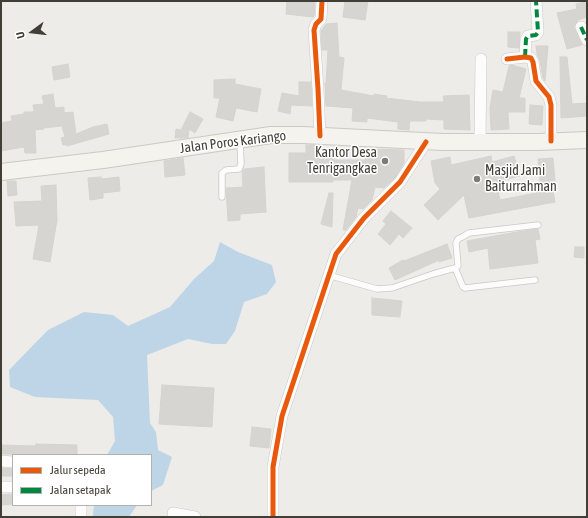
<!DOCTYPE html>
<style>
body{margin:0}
#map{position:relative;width:588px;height:518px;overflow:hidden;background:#edece8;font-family:"Asap Condensed",sans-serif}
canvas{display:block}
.frame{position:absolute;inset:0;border:2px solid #423e36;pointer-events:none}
.legend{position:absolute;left:12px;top:454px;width:140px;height:52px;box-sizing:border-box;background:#fff;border:1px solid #b3b2af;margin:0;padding:5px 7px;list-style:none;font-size:12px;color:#423e36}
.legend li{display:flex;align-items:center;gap:8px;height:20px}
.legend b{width:20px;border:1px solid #b3b2af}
.north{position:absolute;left:12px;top:12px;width:40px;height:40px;-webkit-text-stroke:3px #fff;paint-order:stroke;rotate:255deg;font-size:11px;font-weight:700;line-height:16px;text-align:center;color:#423e36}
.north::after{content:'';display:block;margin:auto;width:14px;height:18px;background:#423e36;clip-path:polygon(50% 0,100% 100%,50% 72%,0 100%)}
</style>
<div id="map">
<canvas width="588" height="518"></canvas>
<div class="frame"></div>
<ul class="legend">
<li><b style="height:5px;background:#e8590c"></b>Jalur sepeda</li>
<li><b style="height:5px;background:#00873e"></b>Jalan setapak</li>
</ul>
<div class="north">U</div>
</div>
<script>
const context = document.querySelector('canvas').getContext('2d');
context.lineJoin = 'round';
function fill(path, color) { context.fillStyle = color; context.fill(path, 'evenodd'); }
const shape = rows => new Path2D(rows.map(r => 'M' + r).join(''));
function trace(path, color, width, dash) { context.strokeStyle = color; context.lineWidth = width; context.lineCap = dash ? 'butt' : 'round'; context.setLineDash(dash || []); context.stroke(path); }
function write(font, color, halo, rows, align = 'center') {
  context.font = font + ' "Asap Condensed",sans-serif'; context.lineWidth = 3; context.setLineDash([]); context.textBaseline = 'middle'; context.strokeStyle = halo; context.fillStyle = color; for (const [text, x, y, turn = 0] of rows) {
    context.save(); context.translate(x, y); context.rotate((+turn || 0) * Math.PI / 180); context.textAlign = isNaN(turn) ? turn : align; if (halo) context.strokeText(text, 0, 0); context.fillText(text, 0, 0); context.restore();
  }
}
fill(shape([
 [220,242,238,252,272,265,276,282,267,294,244,302,235,331,226,344,212,344,188,339,147,355,150,423,156,432,158,450,172,457,163,485,151,491,151,455,107,455,115,441,113,417,98,400,35,397,10,387,9,370,48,330,84,312,113,315,128,326,170,307,194,279,214,261],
 [94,505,137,505,129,517,91,517,93,515]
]), '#bdd5e7');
const building = shape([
 [287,1,315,1,314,16,313,17,286,14,287,1],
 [345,1,368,1,365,20,343,17,345,1],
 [585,2,587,17,578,20,574,27,582,45,567,49,557,13,577,9,576,4,585,2],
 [337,23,339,57,344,58,341,90,374,96,374,94,387,96,386,98,420,102,444,102,443,96,469,95,470,130,444,129,444,120,426,119,426,121,410,121,409,130,398,129,398,122,367,118,367,122,352,121,353,108,326,106,325,83,326,83,328,50,322,50,321,31,326,24,337,23],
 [508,32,520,32,519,48,508,47,508,32],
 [536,46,548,46,545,81,543,78,540,61,537,54,536,46],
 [560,57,567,57,572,104,587,103,587,116,561,118,560,57],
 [68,64,70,77,54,80,52,67,68,64],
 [512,65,526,69,519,98,525,98,525,112,508,112,509,129,491,130,490,108,493,90,503,92,509,66,512,65],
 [235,79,235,84,261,89,257,112,236,108,233,121,216,117,220,98,214,98,214,80,235,79],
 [299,82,311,82,312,106,291,105,290,114,278,111,282,93,299,96,299,82],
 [53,94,55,108,64,107,64,113,73,112,76,134,93,127,107,124,109,134,67,146,67,145,63,145,61,138,65,137,62,126,43,128,44,129,35,130,36,153,25,153,24,147,1,151,1,123,12,121,11,116,24,114,24,112,34,112,33,105,44,104,42,96,53,94],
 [530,105,543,106,542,125,529,124,530,105],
 [190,112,203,119,195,133,189,129,188,138,175,138,176,129,181,130,190,112],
 [306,145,315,145,315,153,334,154,334,160,366,160,366,149,404,150,404,163,395,178,384,188,375,187,372,200,363,209,358,208,356,217,346,230,343,230,352,180,333,180,333,182,289,182,289,153,306,153,306,145],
 [491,156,492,162,514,156,520,176,496,182,500,200,541,192,538,159,553,158,555,181,551,181,555,202,469,218,464,195,438,220,424,205,440,189,435,183,431,161,450,157,451,165,491,156],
 [183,158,185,175,165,177,164,161,183,158],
 [264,167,266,212,240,214,240,220,228,221,226,188,243,187,242,172,244,169,264,167],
 [101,177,101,179,119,177,120,191,103,193,103,198,90,200,88,178,101,177],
 [7,181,16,181,17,195,8,196,7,181],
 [56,185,57,220,50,262,33,259,39,225,16,226,14,202,42,201,41,186,56,185],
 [329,193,333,193,332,227,321,224,329,193],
 [391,211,412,228,403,238,399,234,390,245,378,234,386,224,383,221,391,211],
 [538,229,540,239,535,240,538,263,490,269,488,248,469,252,467,241,517,232,538,229],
 [447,244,452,258,439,262,439,260,395,280,389,268,403,260,404,261,447,244],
 [575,247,584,247,584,258,574,257,575,247],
 [372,298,402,301,400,317,372,315,372,298],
 [162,385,214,388,212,427,159,424,162,385],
 [252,427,271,429,269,448,250,446,252,427],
 [36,444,77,445,77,454,2,454,2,445,36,446,36,444],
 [2,468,13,469,13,476,2,476,2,468],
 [13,494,13,504,1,505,1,495,13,494]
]);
fill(building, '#d7d5d1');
trace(building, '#d5d3ce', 1);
const lane = shape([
 [222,197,222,173,226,170,239,169,241,164,240,142],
 [455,268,463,287,465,288,535,280],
 [328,275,377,289,392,288,433,274,455,268,458,266,456,243,458,239,462,237,469,233,538,225]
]);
const street = shape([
 [581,27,587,40],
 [525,57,526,39,528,36,536,35,538,32,536,1],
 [507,59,525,57,531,58,533,62,536,81,549,97,551,105,551,141],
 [320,136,318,89,314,30,316,24,321,19,322,1],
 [480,142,481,59],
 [1,461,13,462],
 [1,487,13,487],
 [173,513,195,517],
 [81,517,81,505],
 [273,517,273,467,282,416,336,254,364,218,400,182,426,142]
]);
const secondary = shape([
 [1,172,103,160,271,135,303,135,443,142,538,142,587,140]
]);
trace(lane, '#cac8c4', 7);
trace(street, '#cac8c4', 12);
trace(secondary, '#ccc9c0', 18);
trace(lane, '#fcfcfc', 5.5);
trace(street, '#fcfcfc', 11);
trace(secondary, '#f5f3ee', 16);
trace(shape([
 [581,27,587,40],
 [525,57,526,39,528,36,536,35,538,32,536,1]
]), '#00873e', 4, [8, 4]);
trace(shape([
 [507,59,525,57,531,58,533,62,536,81,549,97,551,105,551,141],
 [320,136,318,89,314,30,316,24,321,19,322,1],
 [273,517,273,467,282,416,336,254,364,218,400,182,426,142]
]), '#e8590c', 5);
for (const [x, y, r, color] of [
 [385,161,4,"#7e7b74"],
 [477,179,4,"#7e7b74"]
]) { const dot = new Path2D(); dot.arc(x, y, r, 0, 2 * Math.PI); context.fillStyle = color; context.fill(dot); trace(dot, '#fff', 1.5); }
write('14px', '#423e36', '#fff', [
 ["Jalan Poros Kariango",233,142,-7]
]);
write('14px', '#423e36', '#fff', [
 ["Kantor Desa",377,153],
 ["Tenrigangkae",377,169],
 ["Masjid Jami",485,171,"left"],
 ["Baiturrahman",485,187,"left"]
], 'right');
</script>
